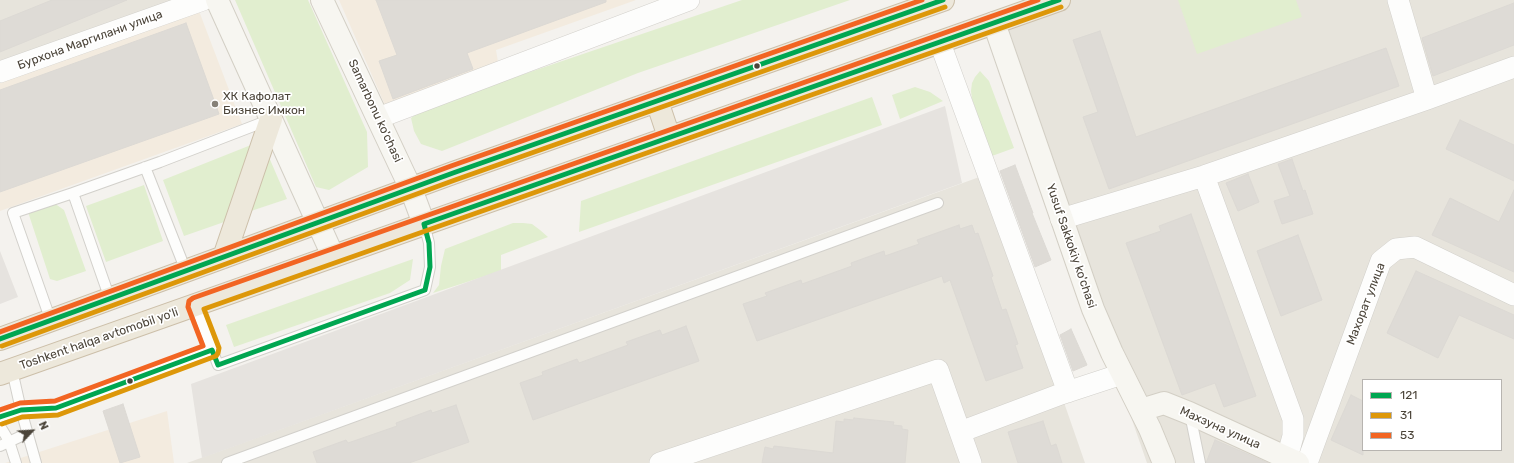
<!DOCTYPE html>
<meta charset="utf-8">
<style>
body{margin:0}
#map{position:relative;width:1514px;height:463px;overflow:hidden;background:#f4f2ee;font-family:Rubik,sans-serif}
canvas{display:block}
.legend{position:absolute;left:1362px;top:379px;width:140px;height:72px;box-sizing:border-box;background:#fff;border:1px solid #b7b4b0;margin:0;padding:5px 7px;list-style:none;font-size:12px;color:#4b4439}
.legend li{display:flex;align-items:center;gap:8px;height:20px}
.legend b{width:20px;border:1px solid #b7b4b0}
.north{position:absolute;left:12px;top:411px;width:40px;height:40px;-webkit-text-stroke:3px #fff;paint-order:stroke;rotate:65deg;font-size:11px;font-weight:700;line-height:16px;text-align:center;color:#4b4439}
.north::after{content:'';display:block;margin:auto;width:14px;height:18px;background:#4b4439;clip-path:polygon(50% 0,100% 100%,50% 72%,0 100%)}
</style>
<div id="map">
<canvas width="1514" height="463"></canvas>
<ul class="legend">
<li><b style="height:5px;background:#00a651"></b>121</li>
<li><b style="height:5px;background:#dd9709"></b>31</li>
<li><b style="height:5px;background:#f26522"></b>53</li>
</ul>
<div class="north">N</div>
</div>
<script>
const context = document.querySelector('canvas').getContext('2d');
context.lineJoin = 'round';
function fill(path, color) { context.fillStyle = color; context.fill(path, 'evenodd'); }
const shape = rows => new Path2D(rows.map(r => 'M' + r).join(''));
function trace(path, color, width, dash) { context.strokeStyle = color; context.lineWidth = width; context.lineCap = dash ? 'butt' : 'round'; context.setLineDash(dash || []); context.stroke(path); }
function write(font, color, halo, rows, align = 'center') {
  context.font = font + ' Rubik,sans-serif'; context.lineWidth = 3.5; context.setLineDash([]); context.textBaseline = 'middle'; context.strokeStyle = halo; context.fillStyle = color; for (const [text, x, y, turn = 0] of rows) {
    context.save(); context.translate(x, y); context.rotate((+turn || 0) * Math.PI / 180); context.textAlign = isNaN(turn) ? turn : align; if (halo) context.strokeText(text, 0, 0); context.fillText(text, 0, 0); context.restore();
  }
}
fill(shape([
 [0,0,224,0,0,77],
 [1059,0,1514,0,1514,463,1147,463,994,23],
 [1363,380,1501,380,1501,450,1363,450],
 [985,175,1085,463,187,463]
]), '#e7e4dc');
fill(shape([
 [339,0,636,0,496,50,499,68,388,112],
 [199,11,242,124,0,211,0,83],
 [167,411,174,463,5,463]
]), '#f3ebdf');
fill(shape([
 [235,0,308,0,367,132,368,167,329,190,316,187],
 [742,0,850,0,638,73,442,151,421,144,414,131,411,118,424,108],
 [1178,0,1296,0,1302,17,1197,54],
 [980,71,989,81,1014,148,992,156,972,99,971,91,972,83,975,77],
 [915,87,930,92,943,101,900,119,892,95],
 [872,97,882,125,579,232,581,201],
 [256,143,227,221,184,236,163,180],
 [265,148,287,199,245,213],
 [144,185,163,241,106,262,86,206],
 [54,203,64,210,86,271,57,281,50,279,28,212],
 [513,223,523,223,532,224,540,230,548,237,501,255,501,271,433,293,439,285,441,266,445,249],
 [413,259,410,280,390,293,234,347,226,325]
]), '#e1eecf');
fill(shape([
 [945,106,962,183,202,458,191,384],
 [0,251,18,297,0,304]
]), '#e6e3df');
const building = shape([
 [52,0,127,0,0,52,0,21,52,0],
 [376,0,606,0,606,2,467,53,473,69,393,99,379,61,397,55,376,0],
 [1514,3,1514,45,1433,76,1422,38,1514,3],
 [186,23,219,114,0,192,0,90,186,23],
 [1100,31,1136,137,1386,48,1399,86,1109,189,1083,117,1098,112,1073,40,1100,31],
 [1460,120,1514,145,1514,181,1446,149,1460,120],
 [1292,159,1303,191,1305,190,1313,214,1282,224,1274,201,1290,196,1278,164,1292,159],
 [1015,165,1033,213,1032,213,1051,260,1035,267,1000,171,1015,165],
 [1248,174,1259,202,1238,211,1226,183,1248,174],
 [1514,190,1514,272,1432,235,1450,198,1499,222,1514,190],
 [1191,214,1256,396,1224,407,1215,383,1182,395,1126,243,1161,231,1159,226,1191,214],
 [959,225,960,229,972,225,975,234,978,233,993,276,991,277,1002,310,1006,309,1018,344,1015,345,1023,368,986,381,950,280,944,283,942,276,757,341,743,304,767,296,765,293,801,280,802,284,852,266,851,263,884,251,885,256,919,244,917,240,959,225],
 [1298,235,1322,300,1281,316,1257,251,1298,235],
 [1416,271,1514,315,1514,339,1459,315,1438,358,1387,333,1416,271],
 [686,326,699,361,533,420,520,383,543,375,542,372,577,359,579,363,628,345,626,342,660,330,662,335,686,326],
 [1071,329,1087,365,1073,371,1060,335,1071,329],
 [1351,395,1363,401,1363,455,1331,440,1351,395],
 [123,404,140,457,120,463,103,411,123,404],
 [456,405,469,442,409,463,317,463,313,452,346,440,348,443,397,426,396,423,431,410,432,413,456,405],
 [854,418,894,422,893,425,902,426,902,429,908,430,905,463,762,463,765,447,773,449,774,446,833,453,836,421,844,422,844,419,853,420,854,418],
 [1043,421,1051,446,1056,444,1062,463,1018,463,1008,432,1043,421],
 [1215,440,1268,463,1206,463,1215,440]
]);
fill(building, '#dedbd6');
trace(building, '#dcd9d4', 1);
const lane = shape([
 [145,167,186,271],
 [110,299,73,193,160,162,269,120],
 [195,305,218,365,425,290,430,267,429,243,424,224],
 [51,321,13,213,73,193],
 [12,370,21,410,36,463],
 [1190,414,1200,463],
 [0,417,21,410,56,408,212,350],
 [0,426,9,441,16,463],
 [0,446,28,433],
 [227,463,938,203]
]);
const street = shape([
 [1398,0,1427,99],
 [940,43,1068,392],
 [0,72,203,0],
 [378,118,689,0],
 [1204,176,1293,419,1293,436,1287,458],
 [1061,219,1204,176,1427,99,1514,67],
 [960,432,1061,394,1122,374],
 [660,463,938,370,971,463],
 [1307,463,1381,261,1396,249,1415,247,1514,295]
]);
const secondary = shape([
 [217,0,333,256],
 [322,0,411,189,424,224],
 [994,23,1093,309,1112,353,1150,429,1164,463],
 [1141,410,1164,403,1189,413,1298,463]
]);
const highway = shape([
 [657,101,669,137],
 [224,257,271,119],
 [0,339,453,173,943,0],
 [0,374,1059,0]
]);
trace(lane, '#d2d0cb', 12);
trace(street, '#d2d0cb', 22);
trace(secondary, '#d3cfc5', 24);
trace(highway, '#ccbfa9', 24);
trace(lane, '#fdfdfc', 10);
trace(street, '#fdfdfc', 21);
trace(secondary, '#f7f6f1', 22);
trace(highway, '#ede8db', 22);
trace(shape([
 [0,339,453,173,943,0],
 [0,417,21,410,56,408,212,350,218,365,425,290,430,267,429,243,424,224,1059,0]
]), '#00a651', 5);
trace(shape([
 [2,346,455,180,945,7],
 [2,424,22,417,58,415,216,356,218,353,219,348,204,309,1061,7]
]), '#dd9709', 5);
trace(shape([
 [0,332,451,166,922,0],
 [0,410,20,403,55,401,203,346,188,307,189,301,193,298,1038,0]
]), '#f26522', 5);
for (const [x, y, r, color] of [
 [757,66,3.5,"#4b4439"],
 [215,104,4,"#868178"],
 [130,381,3.5,"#4b4439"]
]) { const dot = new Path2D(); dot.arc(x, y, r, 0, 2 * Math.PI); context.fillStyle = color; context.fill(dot); trace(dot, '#fff', 1.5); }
write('12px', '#4b4439', '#fff', [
 ["Бурхона Маргилани улица",90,40,-20],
 ["Samarbonu ko'chasi",375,111,65],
 ["Yusuf Sakkokiy ko'chasi",1071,246,71],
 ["Махорат улица",1366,304,-69],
 ["Toshkent halqa avtomobil yo'li",99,339,-19],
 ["Махзуна улица",1220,428,24]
]);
write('12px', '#4b4439', '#fff', [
 ["ХК Кафолат",223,97],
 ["Бизнес Имкон",223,111]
], 'left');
</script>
